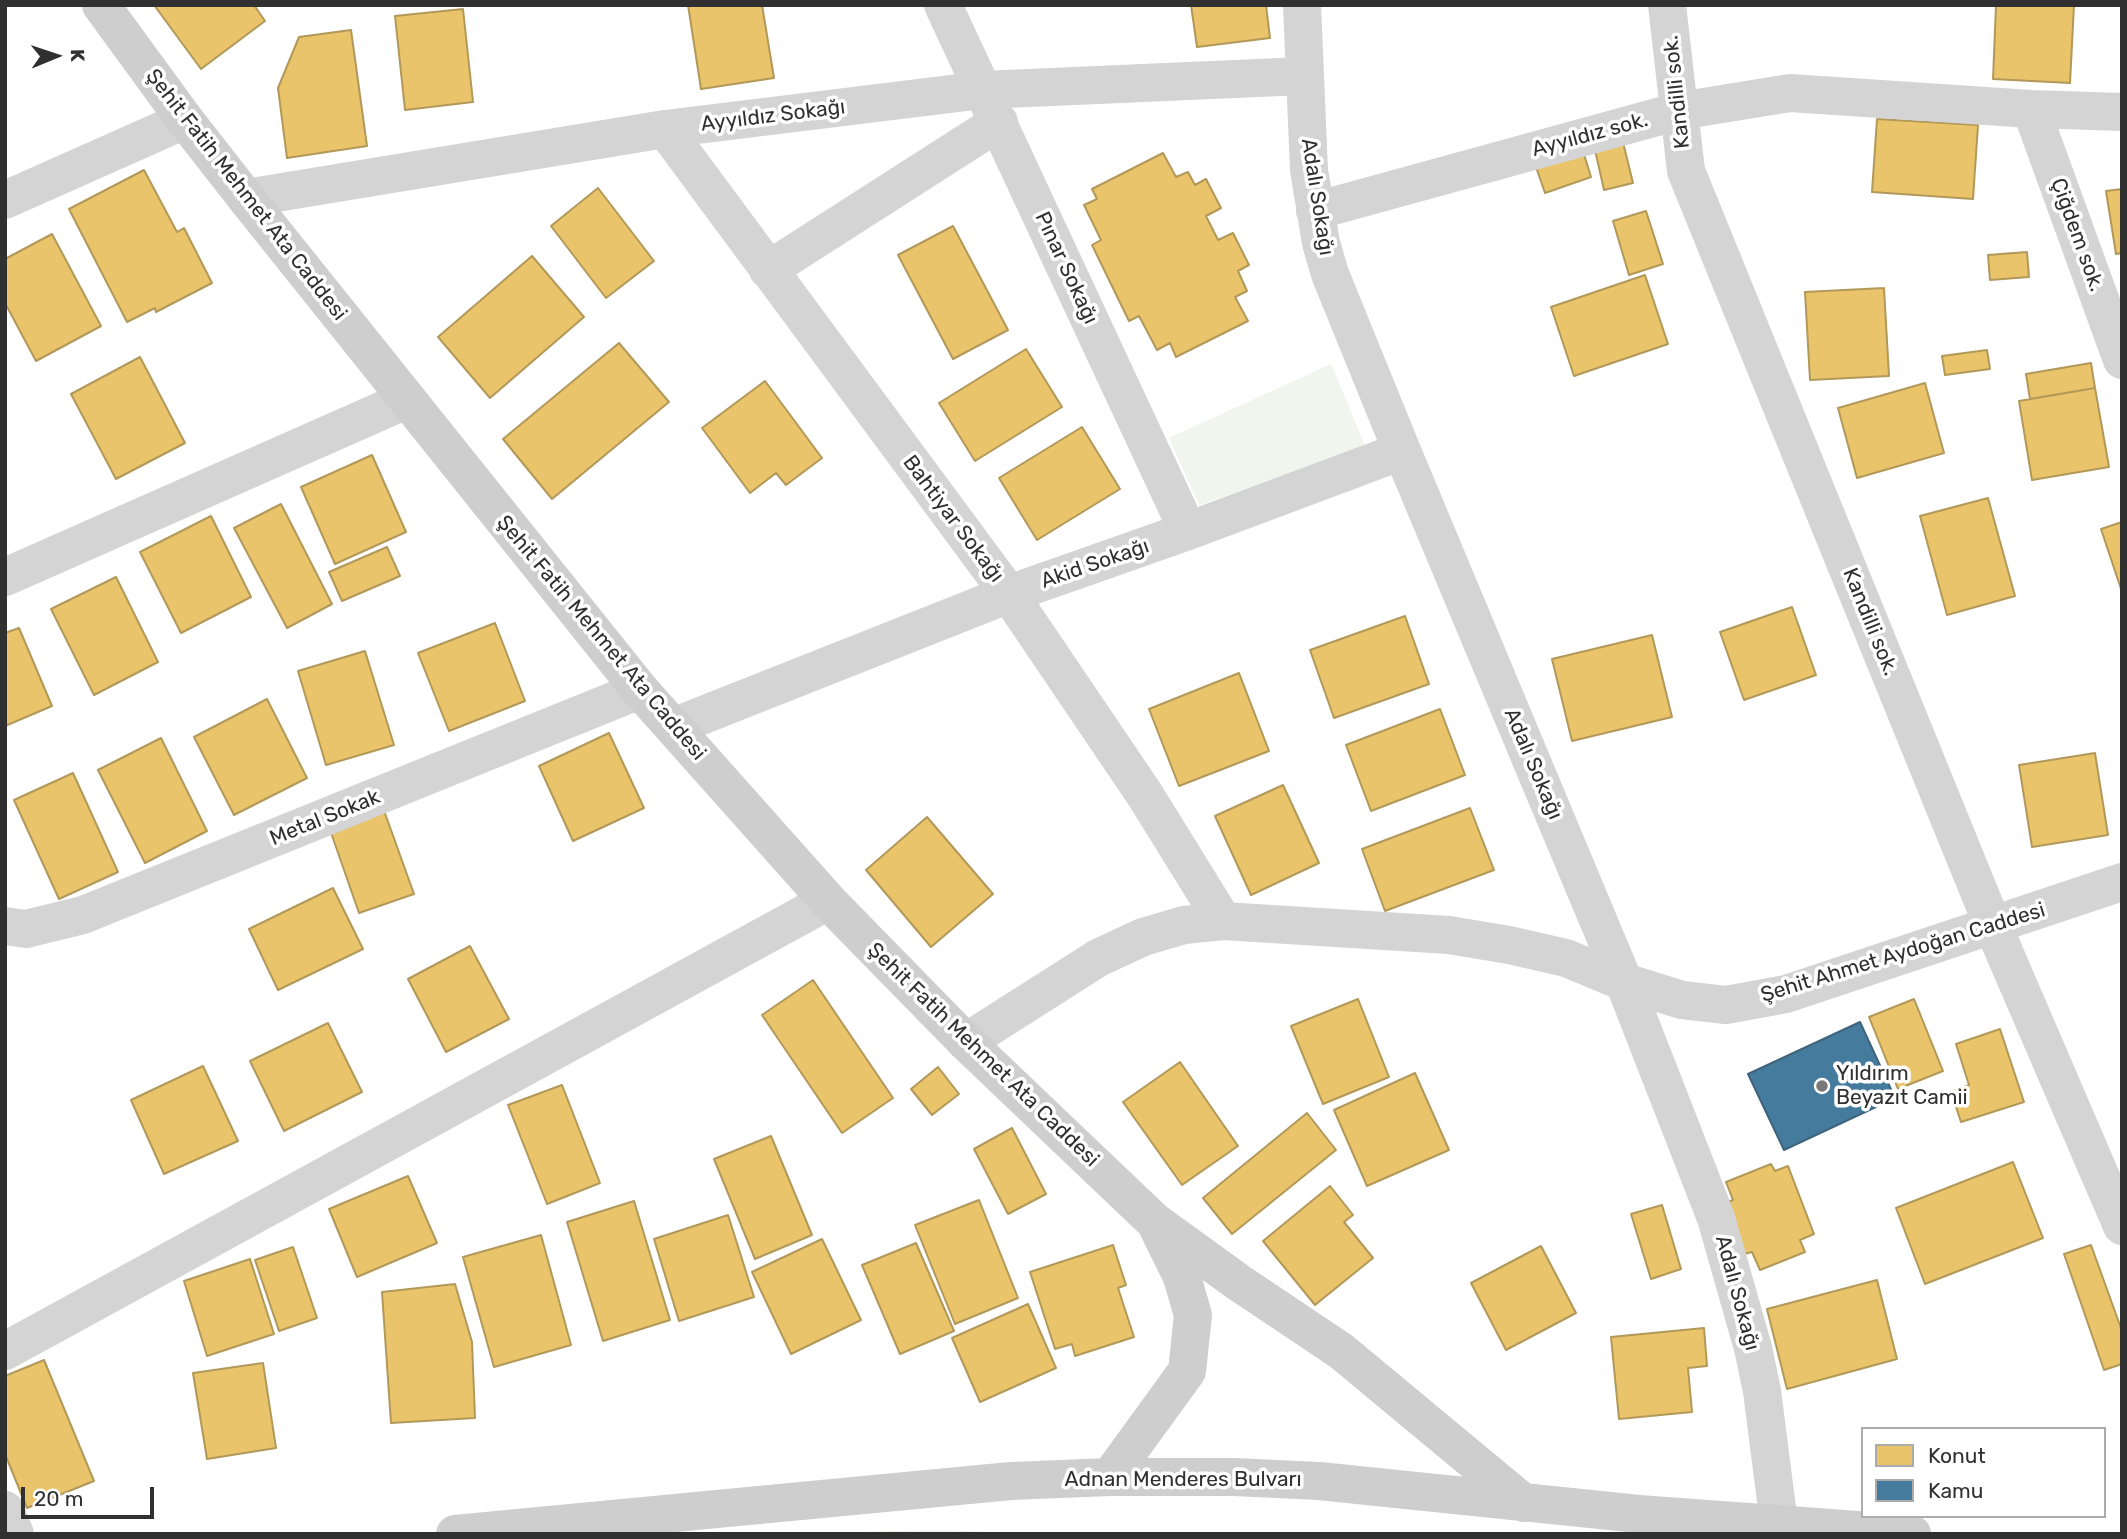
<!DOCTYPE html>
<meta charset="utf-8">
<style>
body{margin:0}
#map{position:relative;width:2127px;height:1539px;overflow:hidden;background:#fff;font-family:Rubik,sans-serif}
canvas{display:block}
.frame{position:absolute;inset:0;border:7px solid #303030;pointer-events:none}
.legend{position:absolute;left:1861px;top:1427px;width:245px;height:91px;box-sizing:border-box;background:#fff;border:2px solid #acacac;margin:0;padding:9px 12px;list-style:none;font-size:21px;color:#303030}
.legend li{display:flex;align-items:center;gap:14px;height:35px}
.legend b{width:35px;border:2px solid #acacac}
.north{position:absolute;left:21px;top:21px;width:70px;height:70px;-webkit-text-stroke:5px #fff;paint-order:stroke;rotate:88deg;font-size:19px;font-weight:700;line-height:28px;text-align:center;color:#303030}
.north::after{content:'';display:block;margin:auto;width:24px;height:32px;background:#303030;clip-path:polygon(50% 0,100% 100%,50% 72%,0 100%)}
.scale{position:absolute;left:21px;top:1487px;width:133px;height:32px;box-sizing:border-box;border:4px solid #303030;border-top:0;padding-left:9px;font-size:21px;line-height:24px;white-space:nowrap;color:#303030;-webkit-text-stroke:5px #fff;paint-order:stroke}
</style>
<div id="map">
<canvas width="2127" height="1539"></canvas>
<div class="frame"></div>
<ul class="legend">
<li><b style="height:19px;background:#e9c46a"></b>Konut</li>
<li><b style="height:19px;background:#457b9d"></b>Kamu</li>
</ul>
<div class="north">K</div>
<div class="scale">20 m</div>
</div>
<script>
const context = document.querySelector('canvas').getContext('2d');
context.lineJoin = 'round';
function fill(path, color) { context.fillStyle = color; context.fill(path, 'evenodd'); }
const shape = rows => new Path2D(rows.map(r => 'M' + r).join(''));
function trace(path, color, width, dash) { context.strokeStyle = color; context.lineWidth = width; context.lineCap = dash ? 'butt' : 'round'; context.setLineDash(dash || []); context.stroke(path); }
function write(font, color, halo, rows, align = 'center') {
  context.font = font + ' Rubik,sans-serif'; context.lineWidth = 7; context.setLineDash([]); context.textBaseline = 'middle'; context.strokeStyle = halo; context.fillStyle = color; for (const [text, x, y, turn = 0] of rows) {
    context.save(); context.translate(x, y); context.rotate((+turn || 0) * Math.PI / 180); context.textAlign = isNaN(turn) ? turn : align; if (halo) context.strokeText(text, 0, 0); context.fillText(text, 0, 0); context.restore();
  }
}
fill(shape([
 [1331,364,1366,448,1199,505,1169,438],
 [941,1530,1043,1534,831,1534,853,1532]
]), '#f2f5ed');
const homes = shape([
 [154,5,254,5,265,21,201,69,154,5],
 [688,5,762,5,774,78,701,89,688,5],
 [1191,5,1266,5,1270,38,1197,47,1191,5],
 [1996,5,2074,5,2070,83,1993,79,1996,5],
 [463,9,473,102,405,110,395,16,463,9],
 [351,30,367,146,287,158,278,88,299,37,351,30],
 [1877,119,1978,125,1973,199,1872,192,1877,119],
 [1621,134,1633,183,1604,190,1593,141,1621,134],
 [1582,148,1591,177,1545,193,1535,164,1582,148],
 [1163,153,1176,177,1188,172,1195,185,1206,179,1221,208,1206,216,1218,240,1233,233,1249,265,1238,271,1247,291,1235,297,1248,321,1176,357,1170,343,1157,350,1139,316,1129,321,1092,245,1101,240,1084,205,1097,199,1092,189,1163,153],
 [144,170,177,232,184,228,212,283,156,312,155,308,127,322,69,209,144,170],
 [598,188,654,261,606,298,551,226,598,188],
 [2122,189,2122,253,2116,254,2106,191,2122,189],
 [1646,211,1663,264,1629,275,1613,221,1646,211],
 [953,226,1008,330,953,359,898,255,953,226],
 [52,234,101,326,36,361,5,303,5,259,52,234],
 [2027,252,2029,277,1990,280,1988,255,2027,252],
 [532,256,584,317,490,398,438,337,532,256],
 [1645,275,1668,344,1574,376,1551,307,1645,275],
 [1884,288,1889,376,1810,380,1805,292,1884,288],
 [619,343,669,402,552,499,503,439,619,343],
 [1026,349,1062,407,975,461,939,403,1026,349],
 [1987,350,1990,369,1945,375,1942,356,1987,350],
 [140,357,185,443,116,479,71,394,140,357],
 [2091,363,2095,388,2030,399,2026,374,2091,363],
 [765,381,822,458,786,485,776,473,750,493,702,428,765,381],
 [1925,383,1944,453,1857,478,1838,408,1925,383],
 [2095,388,2109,467,2032,480,2019,401,2095,388],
 [1082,427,1120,489,1037,540,999,478,1082,427],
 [372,455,406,532,335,564,301,487,372,455],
 [1988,498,2015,596,1947,615,1920,516,1988,498],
 [281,504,332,604,287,628,234,528,281,504],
 [211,516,251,597,181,633,140,552,211,516],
 [2122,522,2122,592,2101,529,2122,522],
 [387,547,400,576,342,601,329,572,387,547],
 [116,577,158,662,94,695,51,609,116,577],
 [1792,607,1816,675,1744,700,1720,632,1792,607],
 [1405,616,1429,684,1334,718,1310,650,1405,616],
 [495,623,525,701,449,731,418,653,495,623],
 [19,628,52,706,5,726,5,633,19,628],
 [1652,635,1672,717,1572,741,1552,659,1652,635],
 [365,651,394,745,326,765,298,671,365,651],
 [1239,673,1269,751,1179,786,1149,709,1239,673],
 [267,699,307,778,234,815,194,737,267,699],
 [1440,709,1465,775,1371,811,1346,745,1440,709],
 [609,733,644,808,573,841,539,766,609,733],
 [161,738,207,831,145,863,98,770,161,738],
 [2095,753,2108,835,2032,847,2019,765,2095,753],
 [73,773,118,872,59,899,14,800,73,773],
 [1283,785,1319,863,1251,895,1215,816,1283,785],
 [382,805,414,894,359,913,328,824,382,805],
 [1470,808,1494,870,1385,911,1362,849,1470,808],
 [927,817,993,894,931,947,866,870,927,817],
 [333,888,363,949,278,990,249,929,333,888],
 [470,946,509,1019,446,1052,408,979,470,946],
 [813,980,893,1098,842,1133,762,1015,813,980],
 [1358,999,1389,1077,1323,1104,1291,1026,1358,999],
 [1914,999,1943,1071,1898,1089,1869,1017,1914,999],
 [328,1023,362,1092,284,1131,250,1061,328,1023],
 [2000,1029,2024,1102,1961,1122,1951,1092,1969,1085,1956,1044,2000,1029],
 [1180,1062,1238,1146,1182,1185,1123,1102,1180,1062],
 [203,1066,238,1141,164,1174,131,1100,203,1066],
 [938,1067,959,1094,932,1115,911,1089,938,1067],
 [1415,1073,1449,1150,1367,1186,1334,1110,1415,1073],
 [562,1085,600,1183,547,1204,508,1105,562,1085],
 [1307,1113,1336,1150,1232,1234,1203,1198,1307,1113],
 [1012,1128,1046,1194,1008,1214,974,1149,1012,1128],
 [771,1136,812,1235,755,1259,714,1159,771,1136],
 [2013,1162,2043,1238,1925,1284,1896,1208,2013,1162],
 [1771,1164,1775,1171,1788,1166,1814,1234,1800,1240,1805,1252,1760,1270,1752,1252,1744,1254,1725,1203,1733,1200,1726,1182,1771,1164],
 [408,1176,437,1243,357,1277,329,1209,408,1176],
 [1330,1186,1353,1215,1344,1222,1373,1258,1315,1305,1263,1241,1330,1186],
 [979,1200,1018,1298,955,1324,915,1225,979,1200],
 [634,1201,670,1320,603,1341,567,1222,634,1201],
 [1662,1205,1681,1269,1651,1279,1631,1214,1662,1205],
 [728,1215,754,1297,679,1321,654,1239,728,1215],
 [541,1235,571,1345,494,1367,463,1257,541,1235],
 [822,1239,861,1320,791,1354,752,1272,822,1239],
 [916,1243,954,1331,900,1354,862,1265,916,1243],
 [1113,1245,1126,1285,1118,1288,1134,1337,1075,1356,1072,1344,1055,1349,1030,1272,1113,1245],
 [2091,1245,2122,1331,2122,1364,2104,1370,2064,1254,2091,1245],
 [1541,1246,1576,1313,1506,1350,1471,1283,1541,1246],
 [293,1247,317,1318,279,1331,255,1260,293,1247],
 [250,1259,274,1334,207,1356,184,1281,250,1259],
 [1877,1280,1897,1359,1787,1389,1767,1309,1877,1280],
 [455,1284,472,1342,475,1418,391,1423,382,1292,455,1284],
 [1028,1304,1056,1368,980,1402,952,1338,1028,1304],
 [1704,1328,1707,1366,1688,1368,1692,1412,1619,1419,1611,1337,1704,1328],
 [44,1360,94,1481,27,1508,5,1454,5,1376,44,1360],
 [263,1363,276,1448,207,1459,193,1373,263,1363]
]);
fill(homes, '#e9c46a');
trace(homes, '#b29859', 2);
const public = shape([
 [1860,1022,1895,1098,1784,1150,1748,1074,1860,1022]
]);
fill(public, '#457b9d');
trace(public, '#3f647c', 2);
trace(shape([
 [943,5,1188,531],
 [1302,5,1309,170,1321,243,1330,274,1402,451,1624,982,1716,1218,1753,1348,1762,1391,1779,1524],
 [1667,5,1686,171,1993,926,2122,1226],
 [2031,109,2122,360],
 [665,129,1009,594,1145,795,1223,921],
 [246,198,665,129,983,90,1303,76],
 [5,200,185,120],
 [1315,211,1679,111,1790,93,2031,109,2122,112],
 [768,270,999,122],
 [5,577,406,400],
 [673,727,1009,594,1188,531,1402,451],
 [5,926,26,929,83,915,640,690],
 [5,1351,828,901],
 [5,1510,15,1534]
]), '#d4d4d4', 38);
trace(shape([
 [966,1042,1098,958,1143,937,1184,925,1223,921,1449,935,1509,945,1566,958,1624,982,1682,1000,1726,1005,1786,994,2122,882]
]), '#d4d4d4', 38);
trace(shape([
 [101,5,185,120,246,198,640,690,828,901,966,1042,1155,1222],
 [1110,1477,1187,1371,1193,1315,1182,1277,1155,1222,1238,1282,1341,1351,1524,1503],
 [455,1534,1011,1481,1110,1477,1234,1477,1319,1481,1639,1514,1912,1534]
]), '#cecece', 38);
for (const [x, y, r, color] of [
 [1822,1086,7,"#787878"]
]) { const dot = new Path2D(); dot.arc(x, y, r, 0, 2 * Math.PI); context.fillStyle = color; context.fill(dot); trace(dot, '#fff', 2.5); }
write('21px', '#303030', '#fff', [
 ["Kandilli sok.",1677,92,-96],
 ["Ayyıldız Sokağı",773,116,-7],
 ["Ayyıldız sok.",1590,135,-15],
 ["Şehit Fatih Mehmet Ata Caddesi",246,195,52],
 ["Adalı Sokağı",1317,197,81],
 ["Çiğdem sok.",2077,235,70],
 ["Pınar Sokağı",1066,268,65],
 ["Bahtiyar Sokağı",953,519,53],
 ["Akid Sokağı",1095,564,-19],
 ["Kandilli sok.",1870,622,68],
 ["Şehit Fatih Mehmet Ata Caddesi",601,638,50],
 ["Adalı Sokağı",1533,764,67],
 ["Metal Sokak",325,818,-22],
 ["Şehit Ahmet Aydoğan Caddesi",1903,953,-17],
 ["Şehit Fatih Mehmet Ata Caddesi",983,1055,44],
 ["Adalı Sokağı",1737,1293,75],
 ["Adnan Menderes Bulvarı",1183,1480]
]);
write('21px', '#303030', '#fff', [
 ["Yıldırım",1836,1074],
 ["Beyazıt Camii",1836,1098]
], 'left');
</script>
